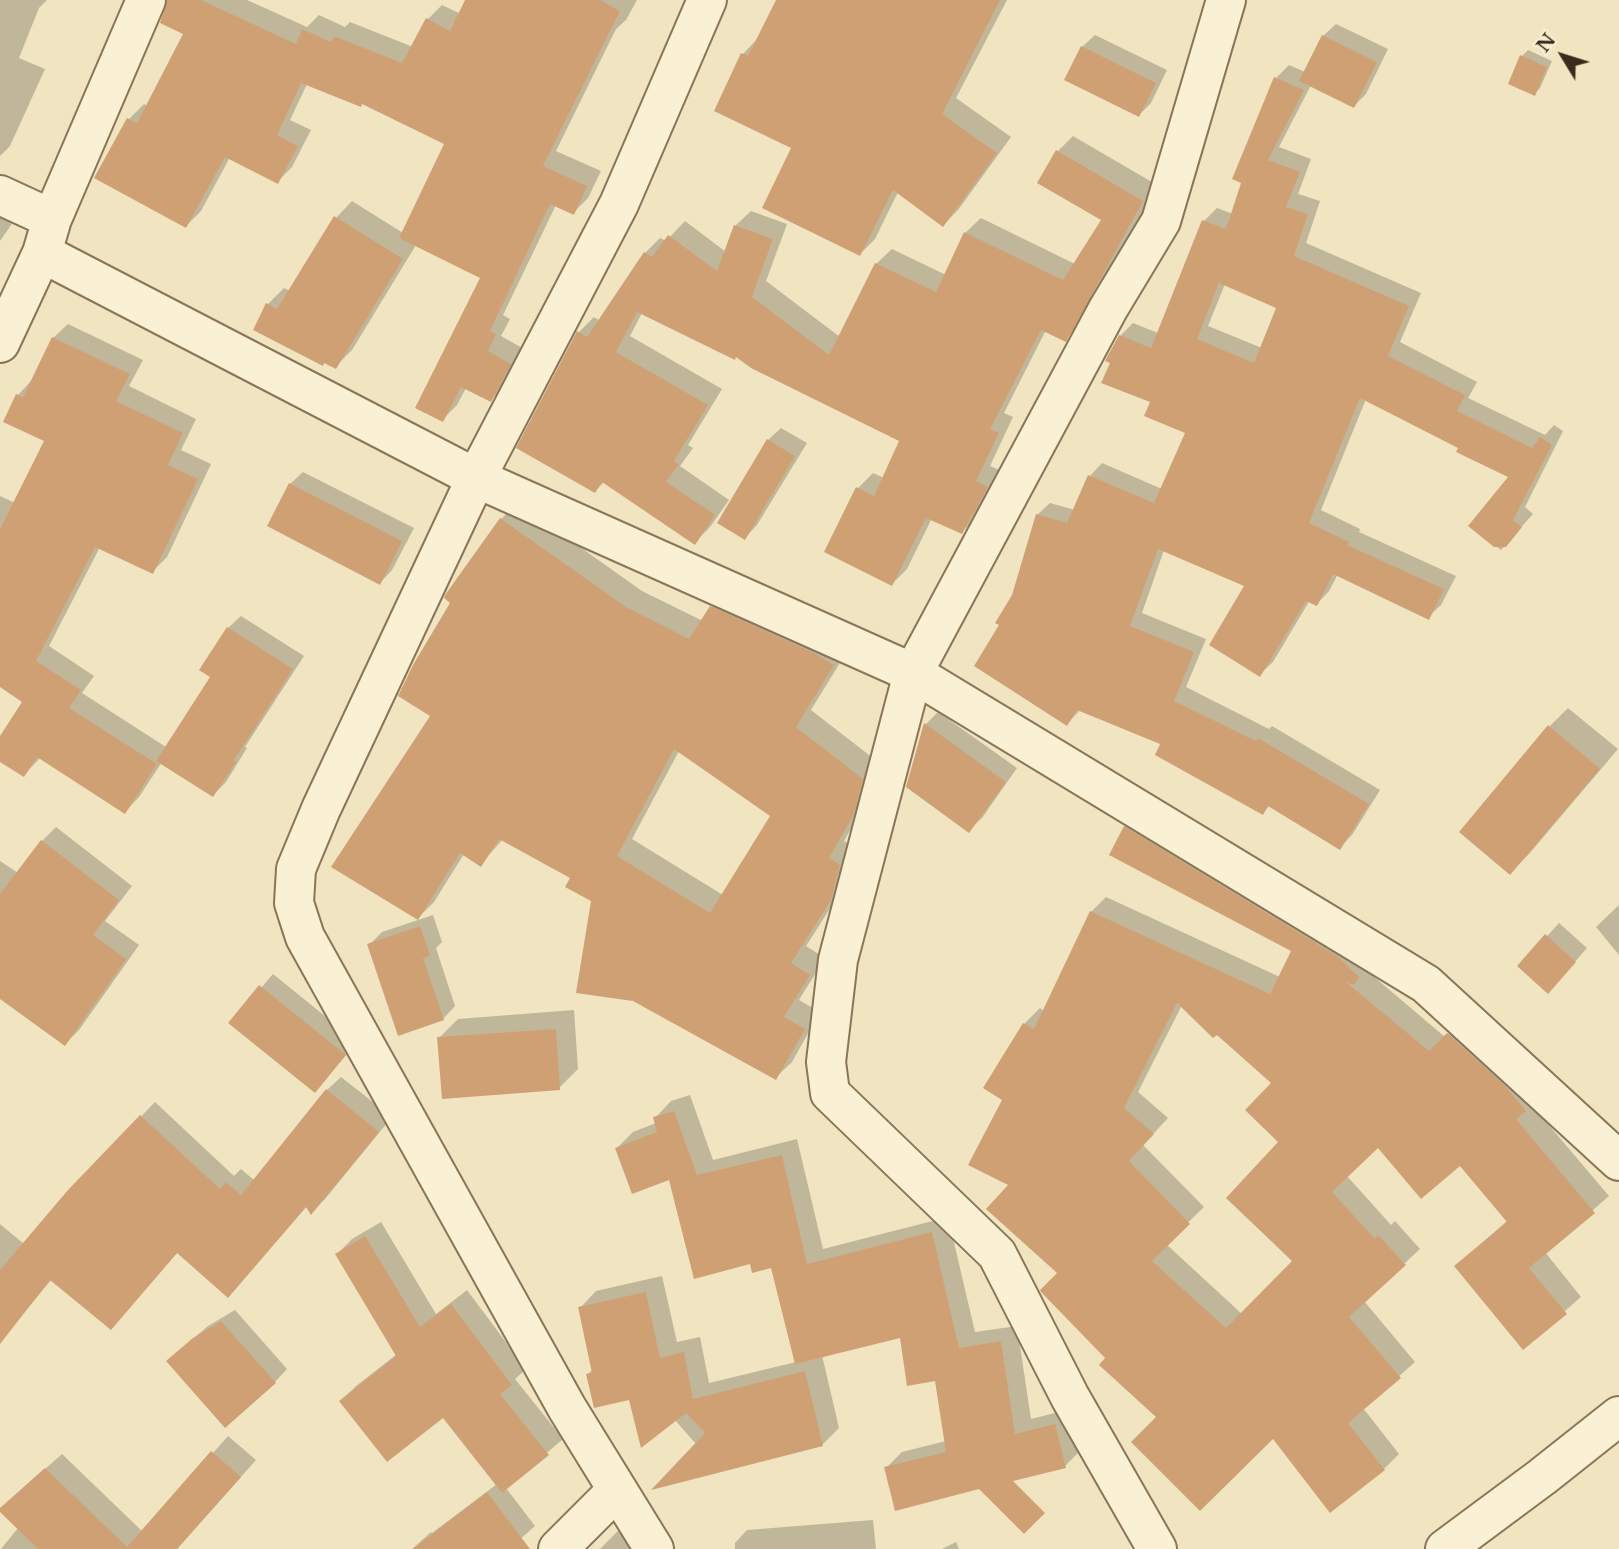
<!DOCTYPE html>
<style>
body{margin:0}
#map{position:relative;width:1619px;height:1549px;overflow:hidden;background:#f0e4c1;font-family:"Libre Baskerville",serif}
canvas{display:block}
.north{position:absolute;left:1528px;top:21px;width:70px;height:70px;-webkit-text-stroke:5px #f7eed1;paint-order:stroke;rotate:308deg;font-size:19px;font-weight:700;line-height:28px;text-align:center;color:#392c1d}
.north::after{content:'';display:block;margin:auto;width:24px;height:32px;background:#392c1d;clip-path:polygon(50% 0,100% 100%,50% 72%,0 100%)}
</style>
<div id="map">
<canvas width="1619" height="1549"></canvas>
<div class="north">N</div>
</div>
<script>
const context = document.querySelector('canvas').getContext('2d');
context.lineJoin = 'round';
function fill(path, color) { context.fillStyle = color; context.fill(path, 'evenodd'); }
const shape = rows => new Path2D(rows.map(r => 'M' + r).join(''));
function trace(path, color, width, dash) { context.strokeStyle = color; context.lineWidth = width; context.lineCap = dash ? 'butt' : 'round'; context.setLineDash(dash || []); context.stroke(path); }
fill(shape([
 [0,0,47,0,39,8,19,58,45,69,10,146,0,156],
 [168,0,247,0,307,27,319,15,345,27,350,22,413,47,428,19,442,5,461,14,468,0,637,0,626,20,616,29,556,151,601,171,588,198,573,213,556,205,503,315,510,319,501,336,524,349,505,385,491,400,466,388,457,405,442,420,483,277,416,245,352,350,335,367,268,304,284,288,290,291,336,218,352,201,403,233,446,143,363,102,307,84,290,120,311,130,292,167,277,182,230,157,201,211,186,226,97,177,129,119,144,104,147,106,185,33],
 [778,0,1007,0,956,98,1011,137,958,210,943,225,898,192,875,239,860,254,793,147,716,110,743,54,758,38],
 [1336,24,1388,49,1366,94,1354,106,1311,85,1279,147,1311,159,1298,194,1320,201,1306,243,1421,293,1400,342,1477,382,1468,398,1545,435,1554,425,1563,431,1525,507,1533,514,1501,550,1470,526,1510,477,1460,448,1366,399,1321,510,1360,529,1359,532,1456,576,1441,605,1428,617,1338,574,1329,591,1317,604,1310,600,1273,662,1260,674,1247,585,1164,550,1142,613,1206,639,1186,687,1269,729,1272,726,1380,790,1352,835,1339,848,1270,805,1263,813,1163,743,1080,710,1067,724,1002,625,1014,596,1037,515,1050,503,1075,510,1090,476,1102,463,1162,489,1188,433,1152,401,1120,336,1133,323,1158,333,1204,221,1217,208,1233,214,1243,183,1234,178,1276,78,1289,65,1305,72,1323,36],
 [1225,284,1279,307,1262,348,1208,326],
 [1095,35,1167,70,1151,103,1139,115,1082,47],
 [1528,50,1552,61,1540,88,1534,94,1522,56],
 [1073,136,1157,185,1081,324,1065,339,1046,330,1004,413,1013,417,990,466,1002,471,977,517,962,532,932,518,907,569,892,584,858,488,873,473,884,478,902,440,737,356,642,313,630,336,722,389,688,445,693,448,680,466,729,500,710,527,695,542,605,481,595,491,579,332,594,317,600,321,645,253,660,238,666,241,685,221,726,252,735,226,751,211,787,224,766,281,840,337,876,264,892,249,946,275,965,233,981,218,1075,264,1103,219,1058,151],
 [0,212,14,221,0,241],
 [68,324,143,360,129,386,196,419,181,450,211,464,167,557,152,572,100,547,49,646,94,676,82,693,166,747,212,676,228,628,241,616,304,656,245,747,247,748,226,782,213,795,162,762,139,797,125,812,41,757,24,775,0,760,0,739,24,702,0,685,0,496,15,503,46,440,6,421,18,395,32,380,53,338],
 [781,428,807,443,757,525,745,538,768,440],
 [303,472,414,528,392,570,380,583,290,484],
 [518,503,642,591,703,621,712,608,728,591,849,648,811,710,878,762,869,796,844,841,856,848,847,882,806,946,825,958,799,1000,820,1012,792,1062,775,1078,593,900,573,877,503,839,481,864,464,854,434,902,418,918,433,715,501,519],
 [679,751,772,816,723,895,632,839],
 [1568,708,1618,749,1529,854,1510,873,1550,726],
 [938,712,1017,768,982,818,969,830,923,727],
 [1140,812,1369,967,1366,970,1445,1037,1463,1019,1531,1104,1609,1196,1545,1252,1581,1297,1523,1347,1456,1266,1508,1220,1460,1164,1378,1145,1347,1176,1391,1225,1395,1221,1420,1249,1364,1301,1415,1362,1363,1408,1399,1454,1384,1469,1274,1437,1159,1417,1107,1358,1010,1185,1004,1099,1024,1024,1040,1008,1044,1011,1091,912,1106,897,1280,977,1293,951,1125,827],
 [1182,1005,1274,1083,1295,1261,1242,1314,1166,1244,1204,1207,1143,1145,1168,1118,1138,1092],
 [56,827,132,886,105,921,139,945,79,1030,65,1044,0,997,0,861,18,873,42,841],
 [1619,905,1619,955,1596,927],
 [433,915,442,942,436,948,455,1006,443,1019,369,945,382,932],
 [1559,923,1587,948,1560,979,1520,966],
 [273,974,357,1042,315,1091,231,1023],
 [574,1010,578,1069,559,1088,439,1038,458,1019],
 [341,1077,392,1117,325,1199,311,1212,307,1206,241,1282,178,1252,111,1328,52,1279,17,1321,0,1307,0,1224,24,1244,69,1191,155,1102,234,1176,241,1169,255,1181,327,1090],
 [690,1095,713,1160,797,1139,823,1249,948,1217,975,1332,1017,1326,1031,1419,1071,1409,1081,1450,1065,1466,886,1468,902,1452,946,1441,937,1379,901,1335,822,1355,839,1428,822,1445,702,1451,675,1420,588,1374,593,1369,580,1308,596,1291,662,1276,677,1342,700,1337,709,1383,796,1362,773,1266,751,1262,670,1178,617,1148,633,1132,656,1123,655,1118,671,1101],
 [381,1222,436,1314,467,1290,526,1369,515,1379,563,1439,506,1488,535,1526,509,1549,412,1549,431,1532,432,1533,497,1484,444,1415,341,1401,356,1386,397,1354,337,1254,352,1239],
 [235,1310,287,1369,275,1382,181,1349,208,1326],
 [228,1436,256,1460,177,1549,1,1549,18,1528,16,1495,62,1454,143,1532],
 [873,1520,876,1549,735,1549,735,1543,747,1530],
 [618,1531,637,1549,600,1549],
 [956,1542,959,1549,942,1549]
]), '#0003');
fill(shape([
 [167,0,201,0,296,44,302,29,331,42,334,36,402,63,426,18,450,31,465,0,600,0,620,11,543,166,587,186,574,215,550,204,490,331,496,334,488,351,511,364,491,402,461,387,443,422,415,408,480,278,399,238,444,144,362,104,361,107,301,83,277,135,298,146,278,184,225,157,186,228,94,178,127,118,137,123,183,34,160,23],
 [776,0,1000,0,942,114,997,153,943,227,893,190,860,256,762,208,791,148,714,111,741,53,748,56],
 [1322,35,1377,62,1354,108,1299,81],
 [1081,46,1156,83,1139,117,1064,80],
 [1520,55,1547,67,1535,96,1508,84],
 [1274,77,1304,90,1268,160,1300,172,1286,207,1308,214,1294,256,1409,306,1388,356,1465,395,1457,411,1532,448,1540,437,1552,445,1513,520,1522,527,1506,547,1494,547,1468,526,1508,477,1456,452,1458,448,1360,398,1309,523,1349,542,1347,545,1444,589,1429,620,1333,574,1317,606,1306,601,1260,677,1209,645,1244,586,1158,549,1130,626,1194,652,1174,701,1256,741,1258,738,1369,804,1340,850,1268,806,1263,815,1155,755,1160,744,1077,710,1067,726,974,666,999,625,995,623,1012,595,1036,514,1067,523,1088,475,1154,503,1185,433,1144,416,1150,402,1101,383,1110,363,1105,361,1119,335,1151,348,1202,220,1226,229,1241,183,1232,179],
 [1219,283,1276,308,1254,363,1197,339],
 [1056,150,1143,201,1066,342,1041,330,990,429,999,433,976,481,988,487,962,534,926,518,892,586,824,552,856,487,874,496,899,441,751,368,736,357,735,360,637,312,616,352,708,405,674,461,679,464,666,482,715,515,695,545,602,482,595,493,516,448,577,331,587,337,644,252,652,257,668,235,717,271,734,225,773,239,752,297,829,355,875,263,936,292,964,232,1063,280,1101,220,1037,183],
 [334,216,403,259,336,369,324,363,323,366,253,330,266,303,277,309],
 [52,337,130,374,116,401,183,433,168,465,198,479,153,574,95,547,36,661,81,690,69,708,157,764,125,814,37,757,24,777,0,762,0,736,22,702,0,687,0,529,44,441,3,422,16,394,23,397],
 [767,439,795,456,745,540,717,523],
 [289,483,402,541,380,585,267,526],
 [500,518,626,607,689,639,710,606,814,653,834,665,796,727,863,779,854,814,829,858,840,865,831,900,791,963,810,975,784,1017,805,1029,776,1080,633,1001,576,993,591,901,565,887,570,878,499,839,481,867,460,853,418,920,331,867,430,716,398,696,413,665,450,603,444,598,445,595],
 [674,749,770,816,710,913,617,856],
 [227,627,293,669,234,760,236,762,213,797,156,761,210,677,199,670],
 [924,723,1006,782,969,833,906,787],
 [1548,725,1600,769,1510,875,1459,832],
 [1124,826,1337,956,1359,977,1354,985,1346,982,1429,1051,1447,1033,1504,1085,1526,1111,1516,1119,1595,1213,1529,1268,1567,1314,1523,1350,1454,1266,1507,1222,1460,1166,1421,1199,1378,1148,1332,1192,1375,1239,1378,1235,1406,1265,1349,1317,1401,1378,1348,1423,1385,1470,1330,1513,1273,1439,1200,1511,1131,1442,1156,1417,1099,1365,1105,1358,1041,1292,1040,1290,1057,1273,986,1209,1008,1185,968,1165,1002,1100,983,1088,1023,1023,1034,1029,1090,911,1270,994,1291,951,1109,855],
 [1177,1003,1213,1038,1217,1035,1271,1083,1245,1110,1278,1142,1226,1198,1292,1261,1226,1328,1152,1261,1190,1224,1129,1161,1154,1134,1124,1108],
 [41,840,119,900,93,935,126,959,65,1046,0,999,0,894],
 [420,926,430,956,423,958,444,1020,398,1036,367,944],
 [1545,934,1576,962,1548,994,1517,966],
 [259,985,346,1055,315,1093,228,1023],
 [556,1029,560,1090,442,1099,437,1037],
 [326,1089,379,1132,311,1215,306,1207,228,1298,177,1253,111,1330,50,1280,0,1344,0,1270,68,1190,140,1115,220,1189,226,1182,241,1195],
 [674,1111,697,1175,782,1155,807,1264,932,1232,959,1348,1001,1341,1015,1434,1055,1424,1066,1468,1013,1481,1045,1513,1024,1534,979,1489,895,1511,884,1467,946,1452,935,1381,907,1386,900,1338,795,1364,771,1268,752,1273,750,1264,694,1279,669,1180,632,1194,615,1148,657,1132,653,1117],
 [365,1236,420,1327,451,1304,512,1385,500,1394,549,1455,502,1493,443,1418,387,1462,339,1401,396,1356,335,1254],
 [646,1292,660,1358,684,1352,693,1399,805,1371,823,1446,651,1490,705,1433,686,1413,641,1448,629,1400,594,1408,586,1374,592,1373,578,1307],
 [221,1321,276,1383,225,1428,166,1361,193,1338],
 [211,1451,241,1477,177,1549,38,1549,0,1512,0,1508,45,1468,127,1547],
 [487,1492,530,1549,413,1549]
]), '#d0a075');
const minor = shape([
 [0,195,52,219],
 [42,253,476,478,913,673,1426,984,1619,1161],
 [0,343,42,253,52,219,146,0],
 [558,1549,617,1490],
 [654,1549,567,1408,473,1239,305,937,294,903,296,869,321,809,476,478,619,204,707,0],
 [1157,1549,1070,1397,997,1254,830,1093,826,1062,838,960,913,673,1108,309,1161,221,1226,0],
 [1445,1549,1542,1477,1619,1416]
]);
trace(minor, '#8a7558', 42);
trace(minor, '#faf1d4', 38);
</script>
